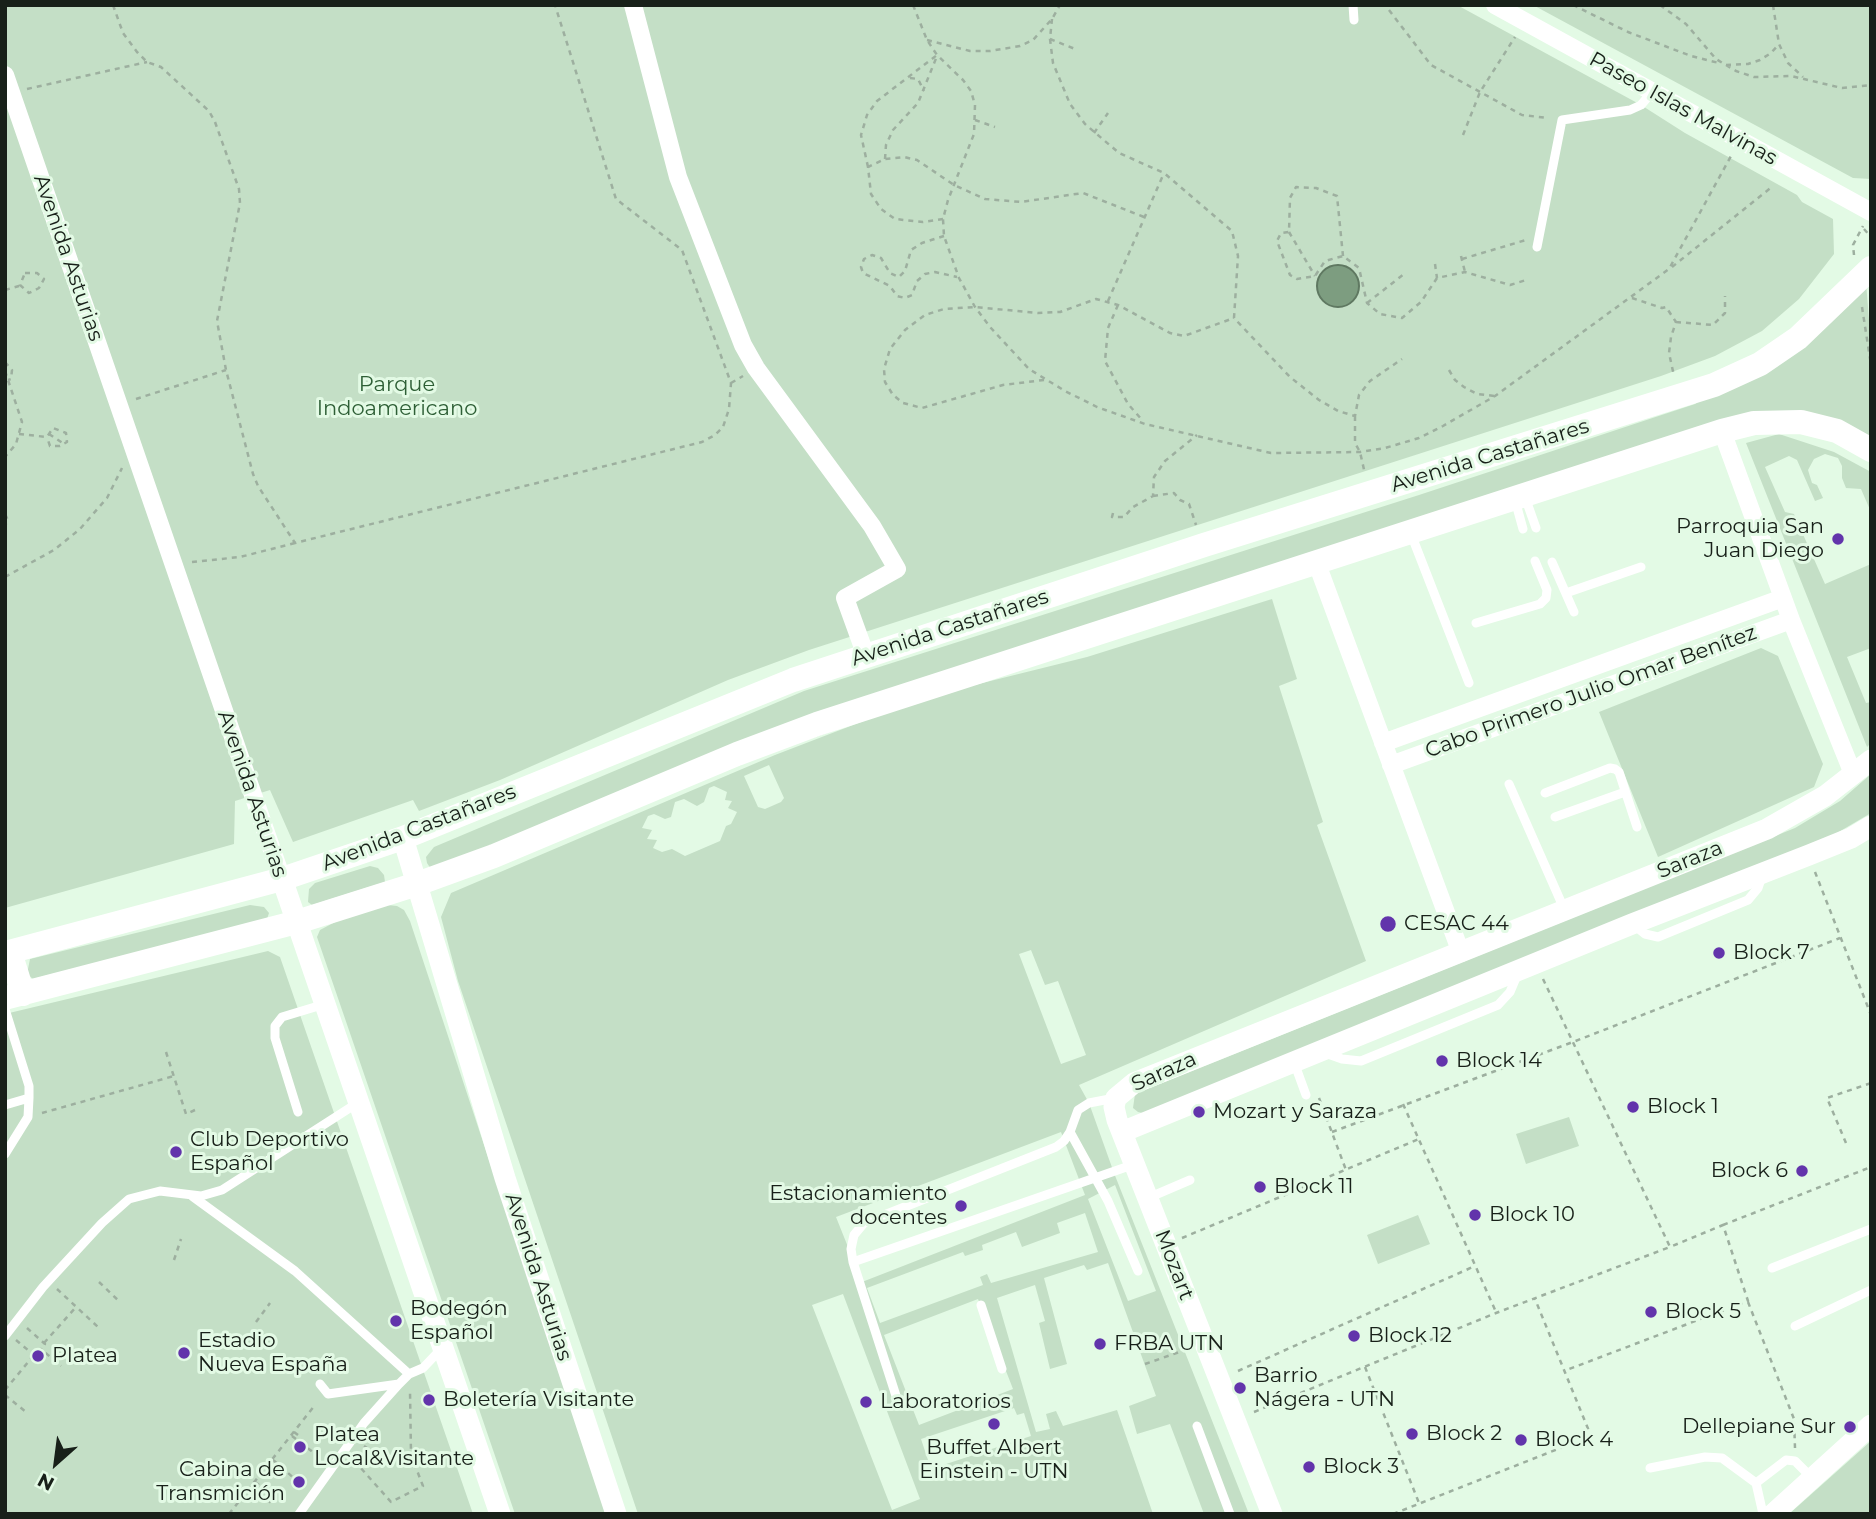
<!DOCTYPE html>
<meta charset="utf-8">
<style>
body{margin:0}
#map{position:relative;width:1876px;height:1519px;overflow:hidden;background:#e3fae5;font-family:Montserrat,sans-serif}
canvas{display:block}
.frame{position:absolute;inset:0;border:7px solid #182019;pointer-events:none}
.north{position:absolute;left:21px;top:1428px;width:70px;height:70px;-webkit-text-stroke:5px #e3fae5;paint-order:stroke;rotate:208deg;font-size:19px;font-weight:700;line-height:28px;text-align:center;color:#182019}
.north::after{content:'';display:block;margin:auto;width:24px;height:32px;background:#182019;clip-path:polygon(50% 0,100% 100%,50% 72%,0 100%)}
</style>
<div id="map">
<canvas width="1876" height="1519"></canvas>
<div class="frame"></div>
<div class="north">N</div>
</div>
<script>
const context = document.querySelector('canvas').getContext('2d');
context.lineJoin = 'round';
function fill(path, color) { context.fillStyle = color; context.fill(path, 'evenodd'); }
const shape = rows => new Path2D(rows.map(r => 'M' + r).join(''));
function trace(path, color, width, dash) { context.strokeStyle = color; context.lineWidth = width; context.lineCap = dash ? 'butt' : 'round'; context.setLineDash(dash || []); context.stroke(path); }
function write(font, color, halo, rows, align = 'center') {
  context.font = font + ' Montserrat,sans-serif'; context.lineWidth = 6; context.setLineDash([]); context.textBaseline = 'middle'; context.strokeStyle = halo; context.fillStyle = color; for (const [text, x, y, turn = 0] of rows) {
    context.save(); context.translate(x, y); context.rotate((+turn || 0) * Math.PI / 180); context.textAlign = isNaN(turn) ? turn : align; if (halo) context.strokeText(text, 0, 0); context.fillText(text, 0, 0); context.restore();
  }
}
fill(shape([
 [5,5,1457,5,1641,105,1685,133,1797,195,1802,202,1833,219,1834,254,1799,299,1762,331,1715,356,1661,376,809,650,728,680,500,780,419,811,413,800,293,842,270,790,235,801,234,844,5,908],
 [1533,5,1871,5,1871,179,1853,178],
 [1866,282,1871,345,1871,439,1741,419,431,869,427,863,426,857,434,847,804,691,1419,495,1695,404],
 [1779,434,1834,452,1871,472,1871,512,1861,489,1846,488,1842,478,1842,466,1838,458,1825,454,1814,459,1808,470,1812,483,1817,485,1823,498,1815,501,1797,460,1789,456,1765,467,1785,512,1794,514,1825,584,1871,564,1871,648,1847,657,1866,703,1871,702,1871,743,1867,747,1746,443],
 [1272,599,1297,679,1279,686,1323,822,1317,825,1366,961,1079,1085,1089,1103,1114,1173,1249,1514,1204,1514,1170,1424,1137,1434,1129,1406,1156,1396,1108,1263,1087,1270,1084,1265,1044,1278,1067,1364,1050,1369,1039,1323,1045,1321,1035,1285,997,1298,1036,1432,1050,1429,1046,1414,1056,1411,1063,1426,1117,1410,1153,1514,638,1514,458,981,441,917,451,893,775,755,926,697,1087,657],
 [769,765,784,798,781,802,765,809,758,807,744,776],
 [714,786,727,792,725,800,732,801,728,808,737,812,731,824,726,826,720,841,685,856,672,849,662,852,653,848,657,840,647,839,652,830,642,828,648,816,654,814,665,819,671,817,675,802,684,799,697,806,704,802,709,788],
 [1031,950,1045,985,1058,981,1086,1055,1061,1064,1019,954],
 [1061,1132,1085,1195,862,1282,836,1217],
 [1115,1185,1156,1291,1128,1301,1088,1199],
 [1085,1213,1098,1252,991,1283,987,1274,980,1277,983,1285,880,1323,867,1288,963,1252,965,1256,983,1250,982,1245,1016,1232,1022,1247,1060,1233,1057,1223],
 [843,1294,920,1499,892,1510,812,1305],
 [978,1299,1013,1389,919,1425,884,1335],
 [1014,1408,1017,1415,1024,1413,1031,1436,931,1469,921,1439],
 [1761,648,1778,656,1823,764,1814,787,1658,857,1599,712],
 [1871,774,1871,813,1820,843,1146,1114,1138,1112,1133,1108,1135,1094,1795,828,1840,801],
 [370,866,378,868,384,875,385,882,312,905,308,902,309,889,315,883],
 [250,905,264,907,269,913,267,919,33,979,27,974,30,959],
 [388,905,397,906,404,910,410,921,606,1514,515,1514,317,937,320,930,337,921],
 [268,951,280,957,473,1514,5,1514,5,1014],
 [1569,1117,1579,1146,1526,1164,1516,1134],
 [1418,1215,1430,1244,1378,1264,1367,1235],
 [1871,1441,1871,1514,1789,1514]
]), '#c4dfc6');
const water = shape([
 '1317 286a21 21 0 1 1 42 0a21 21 0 1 1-42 0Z'
]);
fill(water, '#7d9d80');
trace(water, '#5f7861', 2);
trace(shape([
 [113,5,123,33,137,52,147,62,161,67,209,111,215,122,239,189,240,203,217,321,226,370,253,474,258,486,295,543,702,442,715,435,723,427,729,409,731,383,682,250,616,199,555,5],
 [913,5,927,40,937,55,963,80,971,91,975,105,974,134,948,200,943,219,944,236,959,278,975,307,990,327,1029,369,1065,391,1097,407,1145,424,1271,453,1360,452,1385,448,1419,438,1443,426,1495,396,1669,269,1731,156],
 [1573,5,1628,32,1691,56,1719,63],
 [1660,5,1686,24,1716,59,1736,71,1754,77,1791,76,1842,88,1871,85],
 [1773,5,1779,44,1788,63,1803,77],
 [1389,10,1431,65,1522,115,1548,118],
 [1052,19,1050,39,1053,63,1070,104,1085,124,1119,153,1164,173,1232,231,1238,256,1234,318,1290,377,1319,400,1338,411,1355,416,1359,395,1370,381,1402,359],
 [1050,39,1075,49],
 [927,40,970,51,990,51,1020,46,1033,40,1052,19,1060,5],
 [1726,65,1748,64,1760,60,1771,53,1779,44],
 [910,78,918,79,924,91],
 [27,89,147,62],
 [975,120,995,127],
 [1094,133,1108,113],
 [1463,135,1480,92,1515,37],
 [885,159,886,145,893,130,918,103,937,56],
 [868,167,861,135,867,115,877,101,937,55],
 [943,219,923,222,895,219,881,209,871,194,868,167,885,159,904,157,917,160,954,185,985,199,1021,202,1083,193,1144,217],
 [1864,229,1871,237],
 [1289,232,1315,276],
 [944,236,922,243,911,250,905,271,899,277,890,273,881,258,872,255,864,259,861,267,863,273,890,286,897,296,905,298,912,295,917,281,925,274,935,272,957,277],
 [1854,255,1853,245,1863,226],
 [1343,256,1337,196,1316,188,1296,187,1290,198,1289,232,1281,233,1277,241,1290,275,1297,279,1315,276,1325,261,1343,256,1359,268,1367,303,1380,314,1402,318,1421,302,1437,278,1465,272,1510,285,1526,280],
 [1461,256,1465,272],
 [1462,259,1526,240],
 [1435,264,1437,278],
 [1672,267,1773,186],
 [25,273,37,273,44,279,39,288,29,293,20,285,25,273],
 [5,290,19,286],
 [1632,298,1662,308,1666,307,1676,322,1671,337,1669,353,1674,376],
 [1108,301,1164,173],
 [1367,303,1404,274],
 [1118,305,1108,328,1105,361,1128,404,1143,421],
 [1862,307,1871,365],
 [1676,322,1713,325,1725,313,1725,296],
 [5,362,12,370,11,379,8,380],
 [1449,370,1455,380,1464,387,1477,394,1495,396],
 [5,371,22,422,16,444,5,457],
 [1044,380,1003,385,922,408,903,403,893,395,885,382,884,369,890,349,905,330,925,315,944,309,975,307,1038,313,1060,312,1096,299,1118,305,1170,333,1184,336,1234,318],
 [731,383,743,376],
 [136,399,226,370],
 [1355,416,1355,443,1360,452,1365,474],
 [19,434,47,437,53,428,66,433,67,442,60,446,50,446,47,437],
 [49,434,64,444],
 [1153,496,1174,493,1180,500,1189,504,1196,525],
 [1113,513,1112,517,1124,517,1133,507,1153,496,1154,477,1165,461,1197,435],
 [5,514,7,518,5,529],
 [192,562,240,557,295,543],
 [5,577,54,550,80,529,107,498,122,468],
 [1815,872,1871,1015],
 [1543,979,1670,1247,1723,1225,1748,1301,1564,1371],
 [166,1052,186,1114,195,1110],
 [1319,1098,1346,1170],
 [1403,1104,1496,1312],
 [42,1113,174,1076],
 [1332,1132,1573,1042,1840,938],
 [1846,1143,1827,1098,1871,1083],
 [1723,1225,1871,1167],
 [1182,1238,1419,1139],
 [174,1260,181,1239],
 [99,1282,120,1302],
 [57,1289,98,1327],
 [1748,1302,1794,1419,1795,1448],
 [256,1322,270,1303],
 [27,1328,45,1344,41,1349],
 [16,1340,35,1356,41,1349,61,1366],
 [44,1343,76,1307],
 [1145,1364,1188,1349],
 [1365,1367,1419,1503],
 [1238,1371,1475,1266],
 [5,1390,34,1355],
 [5,1395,26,1412],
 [1254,1412,1496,1313,1670,1247],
 [294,1432,302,1438],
 [292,1436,314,1453],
 [364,1446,370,1450,359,1466,391,1502,423,1486,411,1455,410,1391],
 [273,1460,295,1479],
 [255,1482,263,1488],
 [251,1487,274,1505],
 [229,1514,315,1405],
 [1393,1514,1591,1436,1535,1299]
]), '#9daf9f', 2.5, [5, 5]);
trace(shape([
 [1353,5,1354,20],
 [1537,247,1562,120,1630,110,1641,105,1652,92],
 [1525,497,1536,528],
 [1515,500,1523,529],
 [1411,534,1469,683],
 [1552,562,1574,612],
 [1566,593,1641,567],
 [1476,623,1540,604,1546,598,1547,590,1535,561],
 [1509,784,1565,911],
 [1545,793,1610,768,1615,769,1619,772,1637,827],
 [1555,817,1625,792],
 [1634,925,1645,934,1658,937,1748,900,1758,888,1762,876],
 [5,1009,29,1086,29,1098,28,1117,5,1154],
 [1325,1053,1342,1059,1361,1061,1498,1005,1510,992,1518,973],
 [1294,1062,1306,1095],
 [5,1105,29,1098],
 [298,1112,275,1038,275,1026,282,1017,325,1004],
 [1070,1132,1108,1201,1138,1271],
 [192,1196,295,1271,409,1374],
 [1148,1198,1190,1180],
 [853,1262,1135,1164],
 [1772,1268,1871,1229],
 [981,1305,1002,1369],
 [1795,1326,1871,1290],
 [5,1336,43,1287,102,1223,129,1199,160,1191,201,1196,222,1190,359,1102],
 [320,1384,328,1394,399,1384],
 [898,1402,853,1262,851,1249,854,1235,864,1223,1056,1147,1064,1141,1070,1132,1078,1110,1089,1103,1115,1098],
 [1197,1426,1230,1514],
 [1650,1468,1705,1457,1722,1458,1756,1483,1763,1514],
 [1756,1483,1786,1460,1795,1461,1811,1477],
 [299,1514,364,1423,399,1384,409,1374,423,1368,442,1348]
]), '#fff', 9);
trace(shape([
 [633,5,678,177,743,345,756,368,872,526,897,569,845,598,866,656],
 [1495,5,1871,212],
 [5,75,282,879],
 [1722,431,1791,620,1853,774],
 [1316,561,1461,953],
 [1383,743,1783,598],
 [1391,765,1791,620]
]), '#fff', 18);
trace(shape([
 [403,838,505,1178,616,1514],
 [282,879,500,1514],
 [1122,1132,1632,924,1809,855,1851,838,1871,826],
 [1272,1514,1117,1120,1114,1107,1116,1098,1134,1083,1767,829,1825,796,1871,760],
 [1773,1514,1871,1425]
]), '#fff', 21);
trace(shape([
 [10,952,23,994],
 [5,953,282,879,403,838,793,680,1204,545,1714,385,1760,364,1798,338,1871,268],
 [5,998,297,922,417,884,494,856,737,754,817,724,1722,431,1754,423,1801,422,1837,431,1871,450]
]), '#fff', 24);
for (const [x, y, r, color] of [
 [1838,539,7,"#6234ab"],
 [1388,924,9,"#6234ab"],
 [1719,953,7,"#6234ab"],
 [1442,1061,7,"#6234ab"],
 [1633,1107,7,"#6234ab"],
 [1199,1112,7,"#6234ab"],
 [176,1152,7,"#6234ab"],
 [1802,1171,7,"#6234ab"],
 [1260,1187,7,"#6234ab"],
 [961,1206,7,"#6234ab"],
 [1475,1215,7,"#6234ab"],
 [1651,1312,7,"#6234ab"],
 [396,1321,7,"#6234ab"],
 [1354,1336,7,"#6234ab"],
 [1100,1344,7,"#6234ab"],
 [184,1353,7,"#6234ab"],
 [38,1356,7,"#6234ab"],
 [1240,1388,7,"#6234ab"],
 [429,1400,7,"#6234ab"],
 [866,1402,7,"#6234ab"],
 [994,1424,7,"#6234ab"],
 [1850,1427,7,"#6234ab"],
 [1412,1434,7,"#6234ab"],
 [1521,1440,7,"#6234ab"],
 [300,1447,7,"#6234ab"],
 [1309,1467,7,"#6234ab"],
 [299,1482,7,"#6234ab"]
]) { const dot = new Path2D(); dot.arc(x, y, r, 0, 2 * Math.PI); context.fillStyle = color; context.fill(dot); trace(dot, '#e3fae5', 2.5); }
write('21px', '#182019', '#e3fae5', [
 ["Paseo Islas Malvinas",1683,109,29],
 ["Avenida Asturias",68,258,71],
 ["Avenida Castañares",1490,456,-17],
 ["Avenida Castañares",950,628,-18],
 ["Cabo Primero Julio Omar Benítez",1591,692,-20],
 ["Avenida Asturias",252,794,71],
 ["Avenida Castañares",419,828,-21],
 ["Saraza",1690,860,-22],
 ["Saraza",1164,1072,-24],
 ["Mozart",1174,1265,69],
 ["Avenida Asturias",538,1277,72]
]);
write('21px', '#2e5f36', '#e3fae5', [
 ["Parque",397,385],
 ["Indoamericano",397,409]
]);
write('21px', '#182019', '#e3fae5', [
 ["Parroquia San",1824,527,"right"],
 ["Juan Diego",1824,551,"right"],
 ["CESAC 44",1404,924],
 ["Block 7",1733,953],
 ["Block 14",1456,1061],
 ["Block 1",1647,1107],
 ["Mozart y Saraza",1213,1112],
 ["Club Deportivo",190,1140],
 ["Español",190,1164],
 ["Block 6",1788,1171,"right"],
 ["Block 11",1274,1187],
 ["Estacionamiento",947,1194,"right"],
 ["docentes",947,1218,"right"],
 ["Block 10",1489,1215],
 ["Bodegón",410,1309],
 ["Español",410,1333],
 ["Block 5",1665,1312],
 ["Block 12",1368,1336],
 ["Estadio",198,1341],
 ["Nueva España",198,1365],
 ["FRBA UTN",1114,1344],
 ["Platea",52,1356],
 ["Barrio",1254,1376],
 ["Nágera - UTN",1254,1400],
 ["Boletería Visitante",443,1400],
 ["Laboratorios",880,1402],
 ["Dellepiane Sur",1836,1427,"right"],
 ["Block 2",1426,1434],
 ["Platea",314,1435],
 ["Local&Visitante",314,1459],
 ["Block 4",1535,1440],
 ["Buffet Albert",994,1448,"center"],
 ["Einstein - UTN",994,1472,"center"],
 ["Block 3",1323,1467],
 ["Cabina de",285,1470,"right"],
 ["Transmición",285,1494,"right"]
], 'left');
</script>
